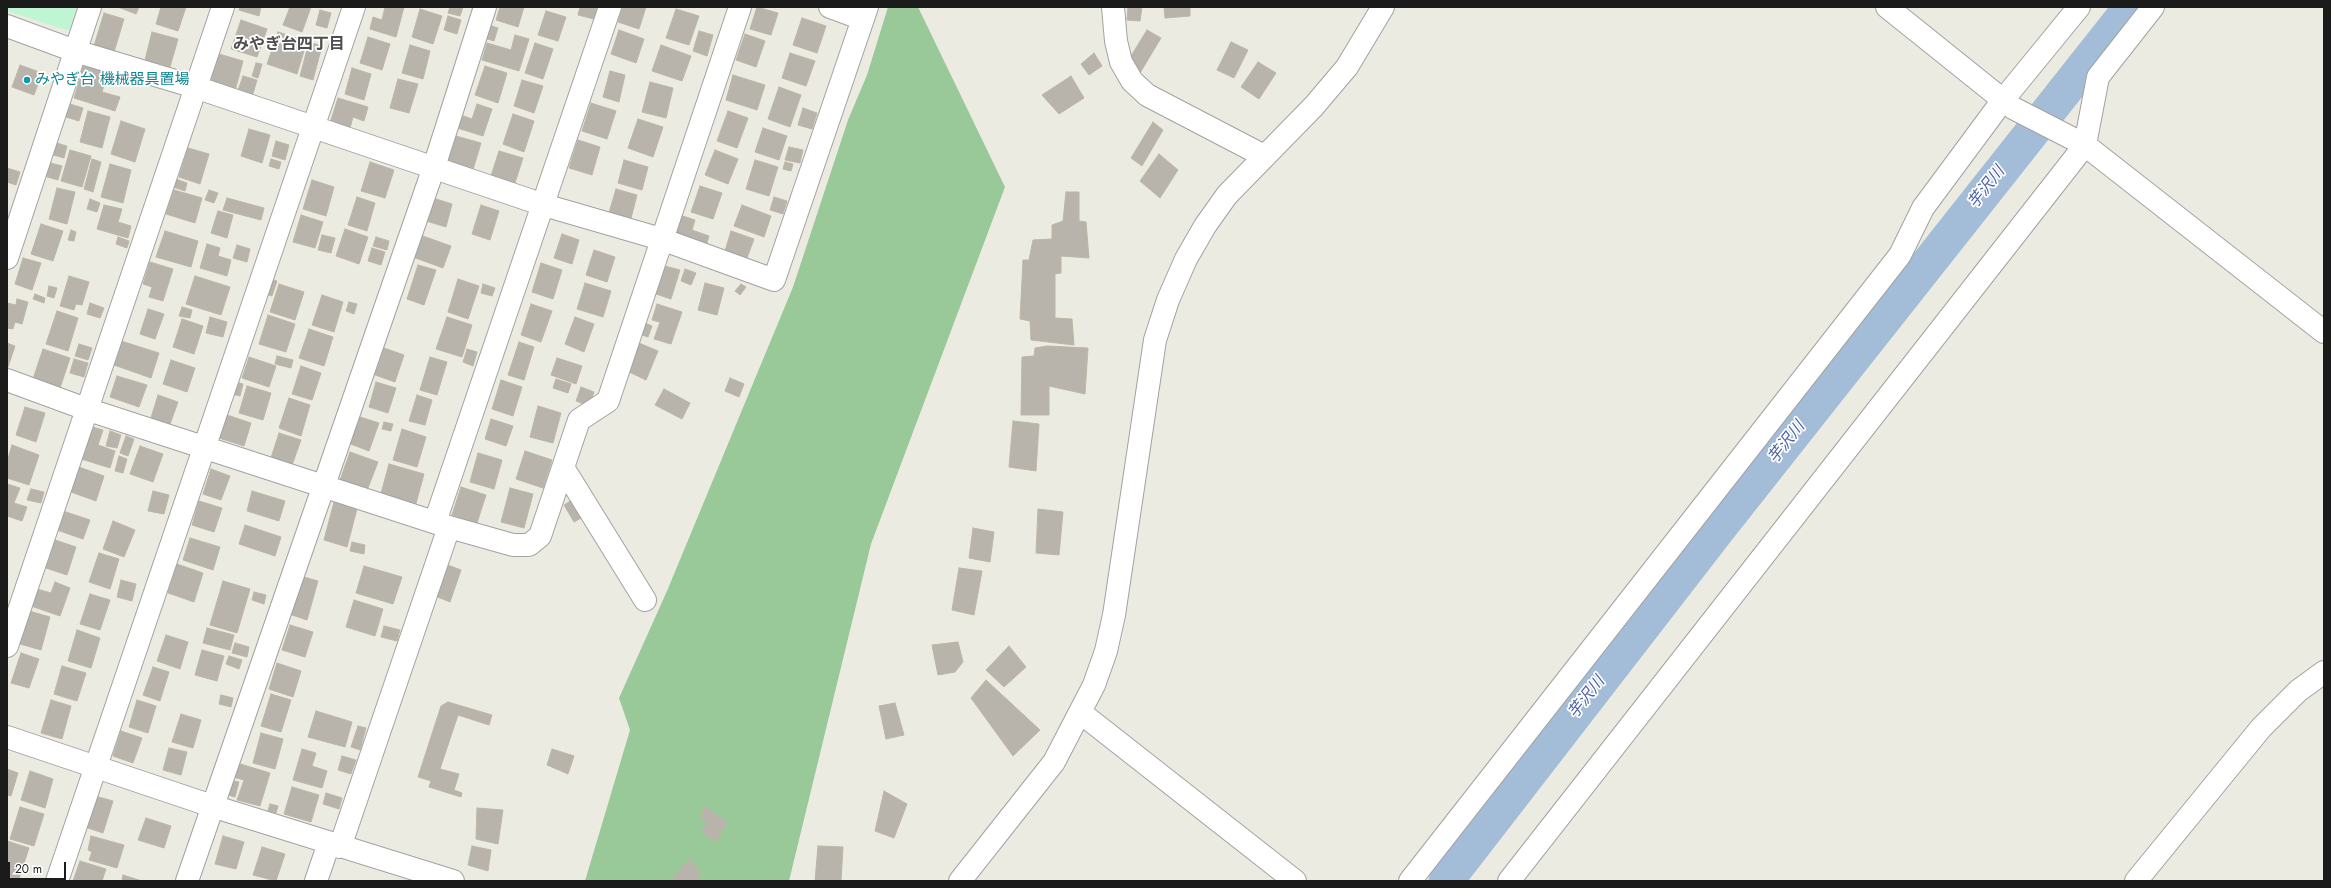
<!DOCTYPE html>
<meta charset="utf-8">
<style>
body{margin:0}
#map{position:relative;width:2331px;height:888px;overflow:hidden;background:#ecebe1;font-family:Jost,sans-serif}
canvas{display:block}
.frame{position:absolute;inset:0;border:8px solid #1b1b1b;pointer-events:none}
.scale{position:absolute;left:8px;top:862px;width:58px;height:18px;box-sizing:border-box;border:2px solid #1b1b1b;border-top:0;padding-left:5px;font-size:12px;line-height:14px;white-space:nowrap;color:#1b1b1b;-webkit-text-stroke:3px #fff;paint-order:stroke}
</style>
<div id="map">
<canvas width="2331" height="888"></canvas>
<div class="frame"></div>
<div class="scale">20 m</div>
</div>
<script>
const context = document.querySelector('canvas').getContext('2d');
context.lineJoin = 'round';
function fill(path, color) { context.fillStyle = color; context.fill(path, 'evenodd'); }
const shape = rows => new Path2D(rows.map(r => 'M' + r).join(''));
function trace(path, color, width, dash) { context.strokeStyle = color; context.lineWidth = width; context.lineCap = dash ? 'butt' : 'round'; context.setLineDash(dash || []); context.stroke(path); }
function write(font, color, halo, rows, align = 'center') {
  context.font = font + ' Jost,"Noto Sans JP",sans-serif'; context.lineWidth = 3.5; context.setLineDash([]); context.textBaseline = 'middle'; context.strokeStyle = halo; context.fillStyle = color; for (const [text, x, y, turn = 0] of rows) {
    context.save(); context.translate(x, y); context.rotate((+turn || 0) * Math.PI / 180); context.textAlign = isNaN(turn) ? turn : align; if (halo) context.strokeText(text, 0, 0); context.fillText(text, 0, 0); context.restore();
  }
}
fill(shape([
 [888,7,918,7,1005,187,871,544,789,881,585,881,630,730,619,698,667,591,793,287,848,120,867,75]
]), '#99c998');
fill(shape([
 [7,7,83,7,77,28,66,30,7,11]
]), '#bff5d2');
trace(shape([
 [1446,881,1719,528,2131,7]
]), '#a3bdd8', 35);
const building = shape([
 [118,7,139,7,136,14,118,7],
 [161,7,186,7,178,31,156,24,161,7],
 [240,7,261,7,259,16,239,10,240,7],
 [290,7,311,7,302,32,283,25,290,7],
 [385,7,404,7,396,37,370,29,373,17,382,20,385,7],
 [450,7,463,7,460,16,448,13,450,7],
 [500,7,524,7,518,27,496,20,500,7],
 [580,7,597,7,594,19,578,15,580,7],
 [623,7,646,7,639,29,618,22,623,7],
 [757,7,778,13,771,35,750,29,757,7],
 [1128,7,1142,7,1140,21,1127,20,1128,7],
 [1164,7,1190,7,1190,16,1165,18,1164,7],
 [420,9,442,16,433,44,412,37,420,9],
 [676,9,699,16,689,45,666,38,676,9],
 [320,10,331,13,327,28,316,25,320,10],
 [546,11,566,17,558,41,538,35,546,11],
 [104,13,124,19,114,52,94,46,104,13],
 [448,16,461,20,457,34,444,30,448,16],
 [802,18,826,26,817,53,793,45,802,18],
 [241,20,267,29,257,57,231,49,241,20],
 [486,24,498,28,494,41,481,37,486,24],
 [619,30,644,39,636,63,611,54,619,30],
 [1147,30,1161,38,1140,73,1126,64,1147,30],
 [699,31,713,35,707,56,693,51,699,31],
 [152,32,178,39,170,67,145,60,152,32],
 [278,32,307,41,297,74,267,64,278,32],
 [745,34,765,41,756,67,736,60,745,34],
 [515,35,529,39,519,71,482,60,487,43,511,50,515,35],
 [368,37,390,44,382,70,360,63,368,37],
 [309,42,322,46,313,80,300,76,309,42],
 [1231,42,1248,50,1234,78,1217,70,1231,42],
 [535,43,553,49,543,79,525,73,535,43],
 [410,45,430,51,423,79,402,73,410,45],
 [661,45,691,56,682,81,652,71,661,45],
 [790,53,815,61,806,86,782,78,790,53],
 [1094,53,1102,66,1089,75,1081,64,1094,53],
 [219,54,243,61,235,91,210,84,219,54],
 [1258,62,1276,73,1259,99,1241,87,1258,62],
 [256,63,262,64,258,78,252,76,256,63],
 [84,64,108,72,102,92,120,97,115,111,74,98,84,64],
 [20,65,42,73,34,95,12,87,20,65],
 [485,66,507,73,498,103,475,95,485,66],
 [352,68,371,74,364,100,345,94,352,68],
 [610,71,625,75,619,102,603,97,610,71],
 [733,75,765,85,757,110,726,100,733,75],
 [243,76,257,80,252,97,237,93,243,76],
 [1071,76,1084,98,1059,114,1042,95,1071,76],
 [398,79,418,84,409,113,390,108,398,79],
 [522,80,543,86,534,113,514,106,522,80],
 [650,82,673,88,666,118,642,112,650,82],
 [779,87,801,95,790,127,768,119,779,87],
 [338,98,368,107,364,121,353,117,350,128,330,123,338,98],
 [591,103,616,111,607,139,582,131,591,103],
 [70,104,83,108,79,121,66,117,70,104],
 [477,104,492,109,483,136,454,127,458,114,472,119,477,104],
 [803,108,817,113,812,129,798,125,803,108],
 [88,111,110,117,102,148,80,142,88,111],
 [728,111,748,118,737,148,717,141,728,111],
 [513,114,534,121,524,152,503,144,513,114],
 [638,119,663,127,653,157,628,148,638,119],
 [121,121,145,129,135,162,111,154,121,121],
 [1153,122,1163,130,1142,166,1131,158,1153,122],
 [763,128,787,136,779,160,755,152,763,128],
 [249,129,270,135,262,163,241,156,249,129],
 [456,136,481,143,472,173,447,165,456,136],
 [578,140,600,147,592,175,569,168,578,140],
 [276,141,289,145,285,160,272,156,276,141],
 [53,142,67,146,64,158,50,154,53,142],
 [789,147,803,150,800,163,785,160,789,147],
 [188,148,209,154,200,184,179,177,188,148],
 [70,150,91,156,82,187,61,181,70,150],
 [715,150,738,159,728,184,705,175,715,150],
 [499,151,523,158,514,186,490,179,499,151],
 [1159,154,1178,170,1160,198,1140,181,1159,154],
 [92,159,101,162,93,192,84,189,92,159],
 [271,159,281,162,279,169,269,166,271,159],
 [624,160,648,167,642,190,618,183,624,160],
 [755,160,778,167,769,196,746,189,755,160],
 [47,162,62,166,58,180,44,176,47,162],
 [370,162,394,170,385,198,361,191,370,162],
 [785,162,793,164,791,171,783,169,785,162],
 [110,164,131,170,123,203,101,197,110,164],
 [7,168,20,172,16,185,7,182,7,168],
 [173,178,187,183,185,191,170,186,173,178],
 [312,180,334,187,326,216,303,209,312,180],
 [700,186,722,193,713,219,691,212,700,186],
 [57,188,75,192,67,224,49,219,57,188],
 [616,189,637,195,630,222,608,216,616,189],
 [174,190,202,198,195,223,166,214,174,190],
 [209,190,218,193,214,203,205,200,209,190],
 [1066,192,1079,192,1079,221,1086,222,1089,258,1061,256,1061,273,1055,274,1055,318,1072,319,1074,345,1031,340,1030,321,1020,319,1023,260,1029,260,1033,240,1052,239,1052,225,1063,221,1066,192],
 [357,197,375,203,367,231,348,225,357,197],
 [774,197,787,201,783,214,770,210,774,197],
 [227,198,264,208,261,220,223,210,227,198],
 [433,198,452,204,446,227,426,221,433,198],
 [90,199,100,203,97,212,87,209,90,199],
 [104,205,122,209,118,222,131,226,128,238,97,229,104,205],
 [481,205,499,211,490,240,472,234,481,205],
 [742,205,771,216,764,237,734,226,742,205],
 [218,211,233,215,227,238,211,233,218,211],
 [677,214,695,220,692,230,709,236,705,250,671,233,677,214],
 [301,215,323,222,315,248,293,242,301,215],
 [41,224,63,231,53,261,31,254,41,224],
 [345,229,368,237,359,264,336,256,345,229],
 [71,230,76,232,74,241,68,240,71,230],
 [165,231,198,241,191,267,156,257,165,231],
 [731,231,754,239,747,258,725,251,731,231],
 [417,234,451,246,443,268,410,256,417,234],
 [562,234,579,240,572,264,554,258,562,234],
 [322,235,335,238,331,253,318,250,322,235],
 [118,237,129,241,127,248,116,244,118,237],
 [376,237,389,241,387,250,373,246,376,237],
 [207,244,220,248,218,256,231,260,227,276,200,268,207,244],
 [237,245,250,249,247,262,233,258,237,245],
 [372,248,385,252,381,265,368,261,372,248],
 [594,250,615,257,607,282,586,275,594,250],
 [23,258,41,263,32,290,15,284,23,258],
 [150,262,173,269,163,301,149,297,152,287,143,284,150,262],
 [541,263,562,270,553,299,532,292,541,263],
 [418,265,436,270,424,305,407,299,418,265],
 [665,266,680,270,671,299,656,294,665,266],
 [685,269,696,273,691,285,681,281,685,269],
 [69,276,89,282,82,305,76,304,74,310,60,306,69,276],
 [195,276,230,287,221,315,186,304,195,276],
 [270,279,277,281,272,296,266,294,270,279],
 [458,279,479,286,468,319,448,312,458,279],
 [585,283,611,291,603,317,577,309,585,283],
 [705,283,724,288,717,315,698,310,705,283],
 [279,284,304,292,295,320,270,312,279,284],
 [483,284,495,288,492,296,481,293,483,284],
 [741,284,746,287,740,295,735,291,741,284],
 [49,286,57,288,54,298,47,296,49,286],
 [35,294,45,298,44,303,33,299,35,294],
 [322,295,343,302,334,332,312,325,322,295],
 [17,299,28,302,22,324,15,322,13,329,7,328,7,303,16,305,17,299],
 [349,302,357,304,354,314,346,311,349,302],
 [90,303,104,308,100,318,87,314,90,303],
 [531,304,552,311,541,342,521,335,531,304],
 [657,304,682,312,671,344,654,339,660,322,652,320,657,304],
 [182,307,192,310,190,318,179,316,182,307],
 [148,309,164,314,155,339,140,334,148,309],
 [57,311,78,318,68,351,46,344,57,311],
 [268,315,295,324,286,352,259,344,268,315],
 [210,317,227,322,223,337,206,333,210,317],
 [447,317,472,325,462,357,436,349,447,317],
 [575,317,594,324,584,352,565,344,575,317],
 [182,319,203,326,194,354,173,347,182,319],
 [640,321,652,326,648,337,636,333,640,321],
 [309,329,333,337,324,366,299,358,309,329],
 [121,341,159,353,151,378,114,365,121,341],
 [519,342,534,347,524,380,508,375,519,342],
 [7,343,15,346,7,370,7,343],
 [639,343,658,351,646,380,627,371,639,343],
 [79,344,92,348,88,360,75,356,79,344],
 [1047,346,1088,348,1085,394,1049,386,1049,415,1021,415,1022,357,1034,356,1035,348,1047,346],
 [384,348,404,355,395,382,375,375,384,348],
 [43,349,70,358,59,391,32,382,43,349],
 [467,349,477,352,473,366,463,362,467,349],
 [277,356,293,360,291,368,275,364,277,356],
 [249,357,276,366,269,387,242,378,249,357],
 [430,357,447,362,437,395,420,390,430,357],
 [557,358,582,366,576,384,551,375,557,358],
 [74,359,88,363,84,377,70,373,74,359],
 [171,360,195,368,187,392,163,384,171,360],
 [301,366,321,373,312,400,292,394,301,366],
 [117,376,147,385,139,407,110,397,117,376],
 [730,378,744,384,739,397,725,391,730,378],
 [556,379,571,384,568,393,553,388,556,379],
 [501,380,522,387,513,416,492,409,501,380],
 [235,382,243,384,240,396,232,394,235,382],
 [376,382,396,388,388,413,369,407,376,382],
 [247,386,271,393,263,420,239,413,247,386],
 [581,387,594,392,589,406,576,401,581,387],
 [664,389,690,403,682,419,655,405,664,389],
 [158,395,178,402,169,427,150,421,158,395],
 [417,395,432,400,425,425,409,421,417,395],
 [289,398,310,405,301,436,279,428,289,398],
 [538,406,561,413,553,443,530,437,538,406],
 [25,407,45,413,36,442,16,435,25,407],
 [227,415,251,423,244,446,219,438,227,415],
 [357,416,379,423,369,451,348,443,357,416],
 [491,419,513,426,506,446,485,439,491,419],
 [1013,421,1039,424,1036,471,1009,467,1013,421],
 [384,422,393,424,391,431,382,429,384,422],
 [89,426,103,430,98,445,115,451,110,468,78,458,89,426],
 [402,429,426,437,417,467,393,460,402,429],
 [110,431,121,435,117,448,106,446,110,431],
 [279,433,301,440,291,468,270,461,279,433],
 [126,436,134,439,128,456,120,453,126,436],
 [12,445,39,455,29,485,7,478,7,462,12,445],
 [140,446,163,454,153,482,130,474,140,446],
 [525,451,552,460,543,488,516,479,525,451],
 [350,452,378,462,366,493,339,483,350,452],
 [478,453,502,460,494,489,470,482,478,453],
 [119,456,127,459,123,473,115,471,119,456],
 [389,464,424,474,415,507,380,497,389,464],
 [79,467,104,476,96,501,71,492,79,467],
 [211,469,230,476,221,500,203,494,211,469],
 [7,484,20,488,14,503,27,507,22,521,7,516,7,484],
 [461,487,486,495,477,523,452,515,461,487],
 [510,488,533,494,524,528,501,522,510,488],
 [31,489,44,492,41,503,27,500,31,489],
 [153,491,169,495,164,514,148,511,153,491],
 [252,491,285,501,279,521,247,511,252,491],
 [572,500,583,517,574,522,564,505,572,500],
 [199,501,222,508,214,532,192,525,199,501],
 [334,502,357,509,347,547,324,540,334,502],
 [1038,509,1063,512,1059,555,1036,553,1038,509],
 [60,510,90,520,83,539,54,529,60,510],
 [113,521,135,530,124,557,103,549,113,521],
 [245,525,281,537,275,556,239,544,245,525],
 [973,528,994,532,990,562,969,558,973,528],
 [190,538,220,547,213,570,183,560,190,538],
 [55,540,76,547,67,575,46,568,55,540],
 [352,542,365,545,364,554,350,551,352,542],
 [99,553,119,559,110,589,89,582,99,553],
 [440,562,461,570,450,602,430,594,440,562],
 [177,564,203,573,194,602,168,593,177,564],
 [364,566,402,577,393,604,356,593,364,566],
 [959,568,982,571,974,615,952,610,959,568],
 [297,575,318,581,307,620,286,613,297,575],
 [121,580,136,584,132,601,117,597,121,580],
 [223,581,250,589,237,633,210,625,223,581],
 [55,582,70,588,60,616,31,606,37,589,51,593,55,582],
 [254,592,266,595,264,604,252,600,254,592],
 [90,594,110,600,100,630,80,624,90,594],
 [354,600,383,609,375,636,346,627,354,600],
 [29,611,50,617,41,650,20,644,29,611],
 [290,625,313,632,305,657,282,650,290,625],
 [384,626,400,630,397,641,381,637,384,626],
 [207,628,234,635,230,650,203,643,207,628],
 [77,630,100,638,91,668,68,661,77,630],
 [166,635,188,642,180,669,157,661,166,635],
 [958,642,963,662,955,672,938,675,932,645,958,642],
 [235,643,249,647,247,657,232,653,235,643],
 [1009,646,1026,667,1004,687,986,670,1009,646],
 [202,650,224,656,217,681,195,675,202,650],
 [21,653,39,659,29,688,11,683,21,653],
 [229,656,242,660,239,669,226,664,229,656],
 [277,663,301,671,293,697,269,689,277,663],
 [62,666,86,673,77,701,54,694,62,666],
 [153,667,169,672,160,701,143,695,153,667],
 [986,680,1040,730,1013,756,971,698,986,680],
 [271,694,291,700,281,732,261,726,271,694],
 [221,695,233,698,231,707,219,704,221,695],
 [51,700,71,706,62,739,41,733,51,700],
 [137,700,156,706,148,733,129,727,137,700],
 [448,702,492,715,489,725,458,715,440,769,459,774,454,790,462,793,461,797,429,787,431,781,418,777,441,706,448,702],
 [895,703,904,735,886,739,879,706,895,703],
 [316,711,352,722,345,747,308,737,316,711],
 [181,714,201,720,193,748,172,742,181,714],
 [358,726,366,728,360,750,351,747,358,726],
 [121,731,142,738,133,763,113,756,121,731],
 [261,733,283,739,275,769,253,763,261,733],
 [169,748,187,752,181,775,163,770,169,748],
 [302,749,316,753,312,766,327,771,322,788,293,780,302,749],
 [552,749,574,756,568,774,547,765,552,749],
 [342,756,356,760,351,774,338,770,342,756],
 [237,763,270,773,260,806,237,800,244,780,233,777,237,763],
 [7,769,18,773,11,796,7,795,7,769],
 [30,771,53,779,45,808,21,800,30,771],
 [228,780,239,782,235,797,225,794,228,780],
 [292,787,319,795,311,822,284,814,292,787],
 [884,791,907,804,894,838,875,831,884,791],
 [326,793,342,798,339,809,323,804,326,793],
 [95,796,113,801,103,833,85,827,95,796],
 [270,804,278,806,276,813,268,811,270,804],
 [20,807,44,814,34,846,10,839,20,807],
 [705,807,727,822,716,842,702,832,706,823,700,817,705,807],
 [477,808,503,810,498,844,476,839,477,808],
 [146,818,171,826,164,848,138,840,146,818],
 [91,836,124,845,117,868,89,860,92,852,88,850,91,836],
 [223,836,244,842,236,869,215,864,223,836],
 [7,841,29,848,19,879,7,876,7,841],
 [472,846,491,850,488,871,468,865,472,846],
 [818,846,843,847,841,881,815,881,818,846],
 [262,847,285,854,276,881,253,875,262,847],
 [689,859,701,874,696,881,671,881,689,859],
 [80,861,106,869,102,881,73,881,80,861],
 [123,875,142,881,122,881,123,875]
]);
fill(building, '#b8b4ab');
trace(building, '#bdb6a4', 1);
const minor = shape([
 [830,7,863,19],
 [1113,7,1116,41,1121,62,1132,81,1147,95,1264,156],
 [1887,7,2013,108,2085,145,2324,332],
 [7,26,75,51,195,87,544,205,661,239,774,280,867,7],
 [7,258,90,7],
 [7,380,86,409,449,527,513,545,529,545,540,536,579,420,608,401,740,7],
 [564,469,645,600],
 [435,522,610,7],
 [7,646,223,7],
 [1081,713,1295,881],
 [7,737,212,806,453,881],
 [340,847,449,527],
 [57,881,354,7],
 [187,881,434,167,485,7],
 [316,881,329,843],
 [960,881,1054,762,1094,685,1106,651,1114,615,1155,340,1168,300,1186,259,1205,226,1227,195,1314,106,1347,67,1383,7],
 [1410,881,1900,255,1923,208,2003,100,2079,7],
 [1509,881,2085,145,2098,77,2153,7],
 [2136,881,2261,728,2298,691,2324,672]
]);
trace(minor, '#a2a2a2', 24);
trace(minor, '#fff', 22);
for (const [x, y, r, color] of [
 [27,80,4,"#0f9aa8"]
]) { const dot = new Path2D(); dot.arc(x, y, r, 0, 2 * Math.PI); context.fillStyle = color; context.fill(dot); trace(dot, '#fff', 1.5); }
write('15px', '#0d838f', '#fff', [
 ["みやぎ台 機械器具置場",35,80]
], 'left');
write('bold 16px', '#4e4e4e', '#fff', [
 ["みやぎ台四丁目",289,45]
]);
write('italic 16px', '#4e61a4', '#fff', [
 ["芋沢川",1987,188,-52],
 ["芋沢川",1787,443,-52],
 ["芋沢川",1587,698,-52]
]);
</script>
